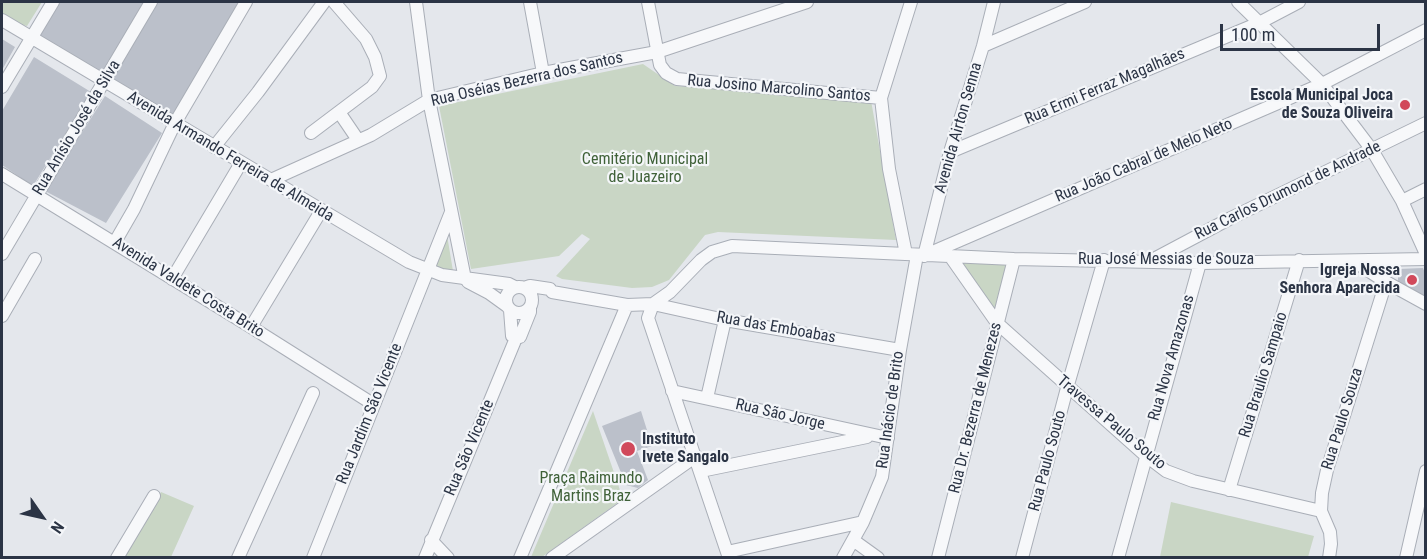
<!DOCTYPE html>
<meta charset="utf-8">
<style>
body{margin:0}
#map{position:relative;width:1427px;height:559px;overflow:hidden;background:#e4e7ec;font-family:"Roboto Condensed",sans-serif}
canvas{display:block}
.frame{position:absolute;inset:0;border:3px solid #2b3445;pointer-events:none}
.north{position:absolute;left:12px;top:487px;width:60px;height:60px;-webkit-text-stroke:4px #f4f6f9;paint-order:stroke;rotate:124deg;font-size:16px;font-weight:700;line-height:24px;text-align:center;color:#2b3445}
.north::after{content:'';display:block;margin:auto;width:21px;height:27px;background:#2b3445;clip-path:polygon(50% 0,100% 100%,50% 72%,0 100%)}
.scale{position:absolute;left:1220px;top:24px;width:160px;height:27px;box-sizing:border-box;border:3px solid #2b3445;border-top:0;padding-left:8px;font-size:18px;line-height:21px;white-space:nowrap;color:#2b3445;-webkit-text-stroke:4px #f4f6f9;paint-order:stroke}
</style>
<div id="map">
<canvas width="1427" height="559"></canvas>
<div class="frame"></div>
<div class="north">N</div>
<div class="scale">100 m</div>
</div>
<script>
const context = document.querySelector('canvas').getContext('2d');
context.lineJoin = 'round';
function fill(path, color) { context.fillStyle = color; context.fill(path, 'evenodd'); }
const shape = rows => new Path2D(rows.map(r => 'M' + r).join(''));
function trace(path, color, width, dash) { context.strokeStyle = color; context.lineWidth = width; context.lineCap = dash ? 'butt' : 'round'; context.setLineDash(dash || []); context.stroke(path); }
function write(font, color, halo, rows, align = 'center') {
  context.font = font + ' "Roboto Condensed",sans-serif'; context.lineWidth = 4.5; context.setLineDash([]); context.textBaseline = 'middle'; context.strokeStyle = halo; context.fillStyle = color; for (const [text, x, y, turn = 0] of rows) {
    context.save(); context.translate(x, y); context.rotate((+turn || 0) * Math.PI / 180); context.textAlign = isNaN(turn) ? turn : align; if (halo) context.strokeText(text, 0, 0); context.fillText(text, 0, 0); context.restore();
  }
}
fill(shape([
 [2,2,42,2,27,26,18,24,2,14],
 [643,64,675,86,870,95,896,240,718,232,705,235,669,280,652,287,632,288,562,279,556,276,590,239,582,234,559,256,471,269,439,106],
 [447,235,453,271,435,269],
 [950,256,1014,259,997,323],
 [593,411,623,499,542,557,531,557],
 [161,492,194,506,171,557,123,558],
 [1171,502,1314,536,1308,557,1160,557]
]), '#c9d6c5');
fill(shape([
 [60,2,149,2,107,75,39,37],
 [157,2,240,2,173,114,111,80],
 [2,39,15,47,2,70],
 [34,57,91,92,33,186,2,165,2,111],
 [105,96,162,133,106,223,45,191],
 [1423,268,1426,275,1426,299,1398,284,1398,269],
 [641,411,652,446,637,451,648,480,638,488,626,485,602,426]
]), '#bbc0ca');
const minor = shape([
 [416,2,429,100,465,279],
 [530,2,543,73],
 [648,2,660,65,666,73,677,79,881,98],
 [1238,2,1322,84,1372,150,1402,201,1426,254],
 [2,20,409,262,442,275,509,284,515,287],
 [983,46,1085,2],
 [2,87,53,2],
 [339,112,358,140],
 [311,133,372,87,380,76,375,57,366,39,334,2],
 [214,147,258,92,324,2],
 [950,152,1259,23,1299,2],
 [2,174,251,327,373,404],
 [271,180,371,135,429,100,543,73,657,52,807,2],
 [1402,201,1426,189],
 [115,242,134,209,175,123,246,2],
 [2,254,151,2],
 [906,254,889,169,881,98,911,2],
 [928,254,1322,84,1426,30],
 [924,256,950,152,983,46,994,2],
 [950,256,997,323,1145,455,1166,471,1193,481,1321,511],
 [1152,260,1231,218,1426,123],
 [1355,262,1386,282,1426,304],
 [172,279,241,163],
 [468,282,489,293,507,306],
 '506 300a13 13 0 1 1 26 0a13 13 0 1 1-26 0Z',
 [524,288,530,286,550,289,552,292,627,305,653,304,670,292,701,260,712,252,732,246,1014,259,1200,263,1426,259],
 [653,304,648,318,729,558],
 [653,304,725,320,900,350],
 [510,310,512,336,516,338],
 [2,316,35,259],
 [251,327,321,211],
 [672,391,888,438],
 [707,398,725,320],
 [701,471,867,437],
 [1229,490,1299,260],
 [431,540,448,558],
 [853,540,878,558],
 [727,552,863,522],
 [117,558,154,496],
 [238,558,313,393],
 [313,558,451,212],
 [425,558,516,338,520,337,530,312,530,307],
 [520,558,627,305],
 [552,558,696,456],
 [843,558,863,522,882,477,900,350,917,255],
 [938,558,1014,259],
 [1022,558,1067,388,1104,260],
 [1118,558,1200,263],
 [1329,558,1331,544,1330,532,1321,511,1322,493,1327,470,1386,282],
 [1406,558,1426,471]
]);
trace(minor, '#a9aeb7', 14);
trace(minor, '#f7f8fa', 12);
for (const [x, y, r, color] of [
 [1405,105,6,"#d1495b"],
 [1412,280,6,"#d1495b"],
 [628,449,8,"#d1495b"]
]) { const dot = new Path2D(); dot.arc(x, y, r, 0, 2 * Math.PI); context.fillStyle = color; context.fill(dot); trace(dot, '#f4f6f9', 2); }
write('16px', '#2b3445', '#f4f6f9', [
 ["Rua Oséias Bezerra dos Santos",527,80,-13],
 ["Rua Ermi Ferraz Magalhães",1105,87,-23],
 ["Rua Josino Marcolino Santos",779,89,5],
 ["Rua Anísio José da Silva",77,128,-59],
 ["Avenida Airton Senna",959,128,-74],
 ["Avenida Armando Ferreira de Almeida",230,157,31],
 ["Rua João Cabral de Melo Neto",1144,161,-23],
 ["Rua Carlos Drumond de Andrade",1288,191,-26],
 ["Rua José Messias de Souza",1166,260],
 ["Avenida Valdete Costa Brito",188,288,32],
 ["Rua das Emboabas",776,328,10],
 ["Rua Nova Amazonas",1172,358,-74],
 ["Rua Braulio Sampaio",1264,375,-73],
 ["Rua Dr. Bezerra de Menezes",976,408,-76],
 ["Rua Inácio de Brito",891,410,-82],
 ["Rua Jardim São Vicente",370,414,-68],
 ["Rua São Jorge",780,415,13],
 ["Rua Paulo Souza",1343,419,-73],
 ["Travessa Paulo Souto",1111,423,40],
 ["Rua São Vicente",470,448,-67],
 ["Rua Paulo Souto",1048,461,-75]
]);
write('bold 16px', '#2b3445', '#f4f6f9', [
 ["Escola Municipal Joca",1393,96],
 ["de Souza Oliveira",1393,114],
 ["Igreja Nossa",1400,271],
 ["Senhora Aparecida",1400,289],
 ["Instituto",642,440,"left"],
 ["Ivete Sangalo",642,458,"left"]
], 'right');
write('16px', '#3f6138', '#f4f6f9', [
 ["Cemitério Municipal",645,160],
 ["de Juazeiro",645,178],
 ["Praça Raimundo",591,479],
 ["Martins Braz",591,497]
]);
</script>
